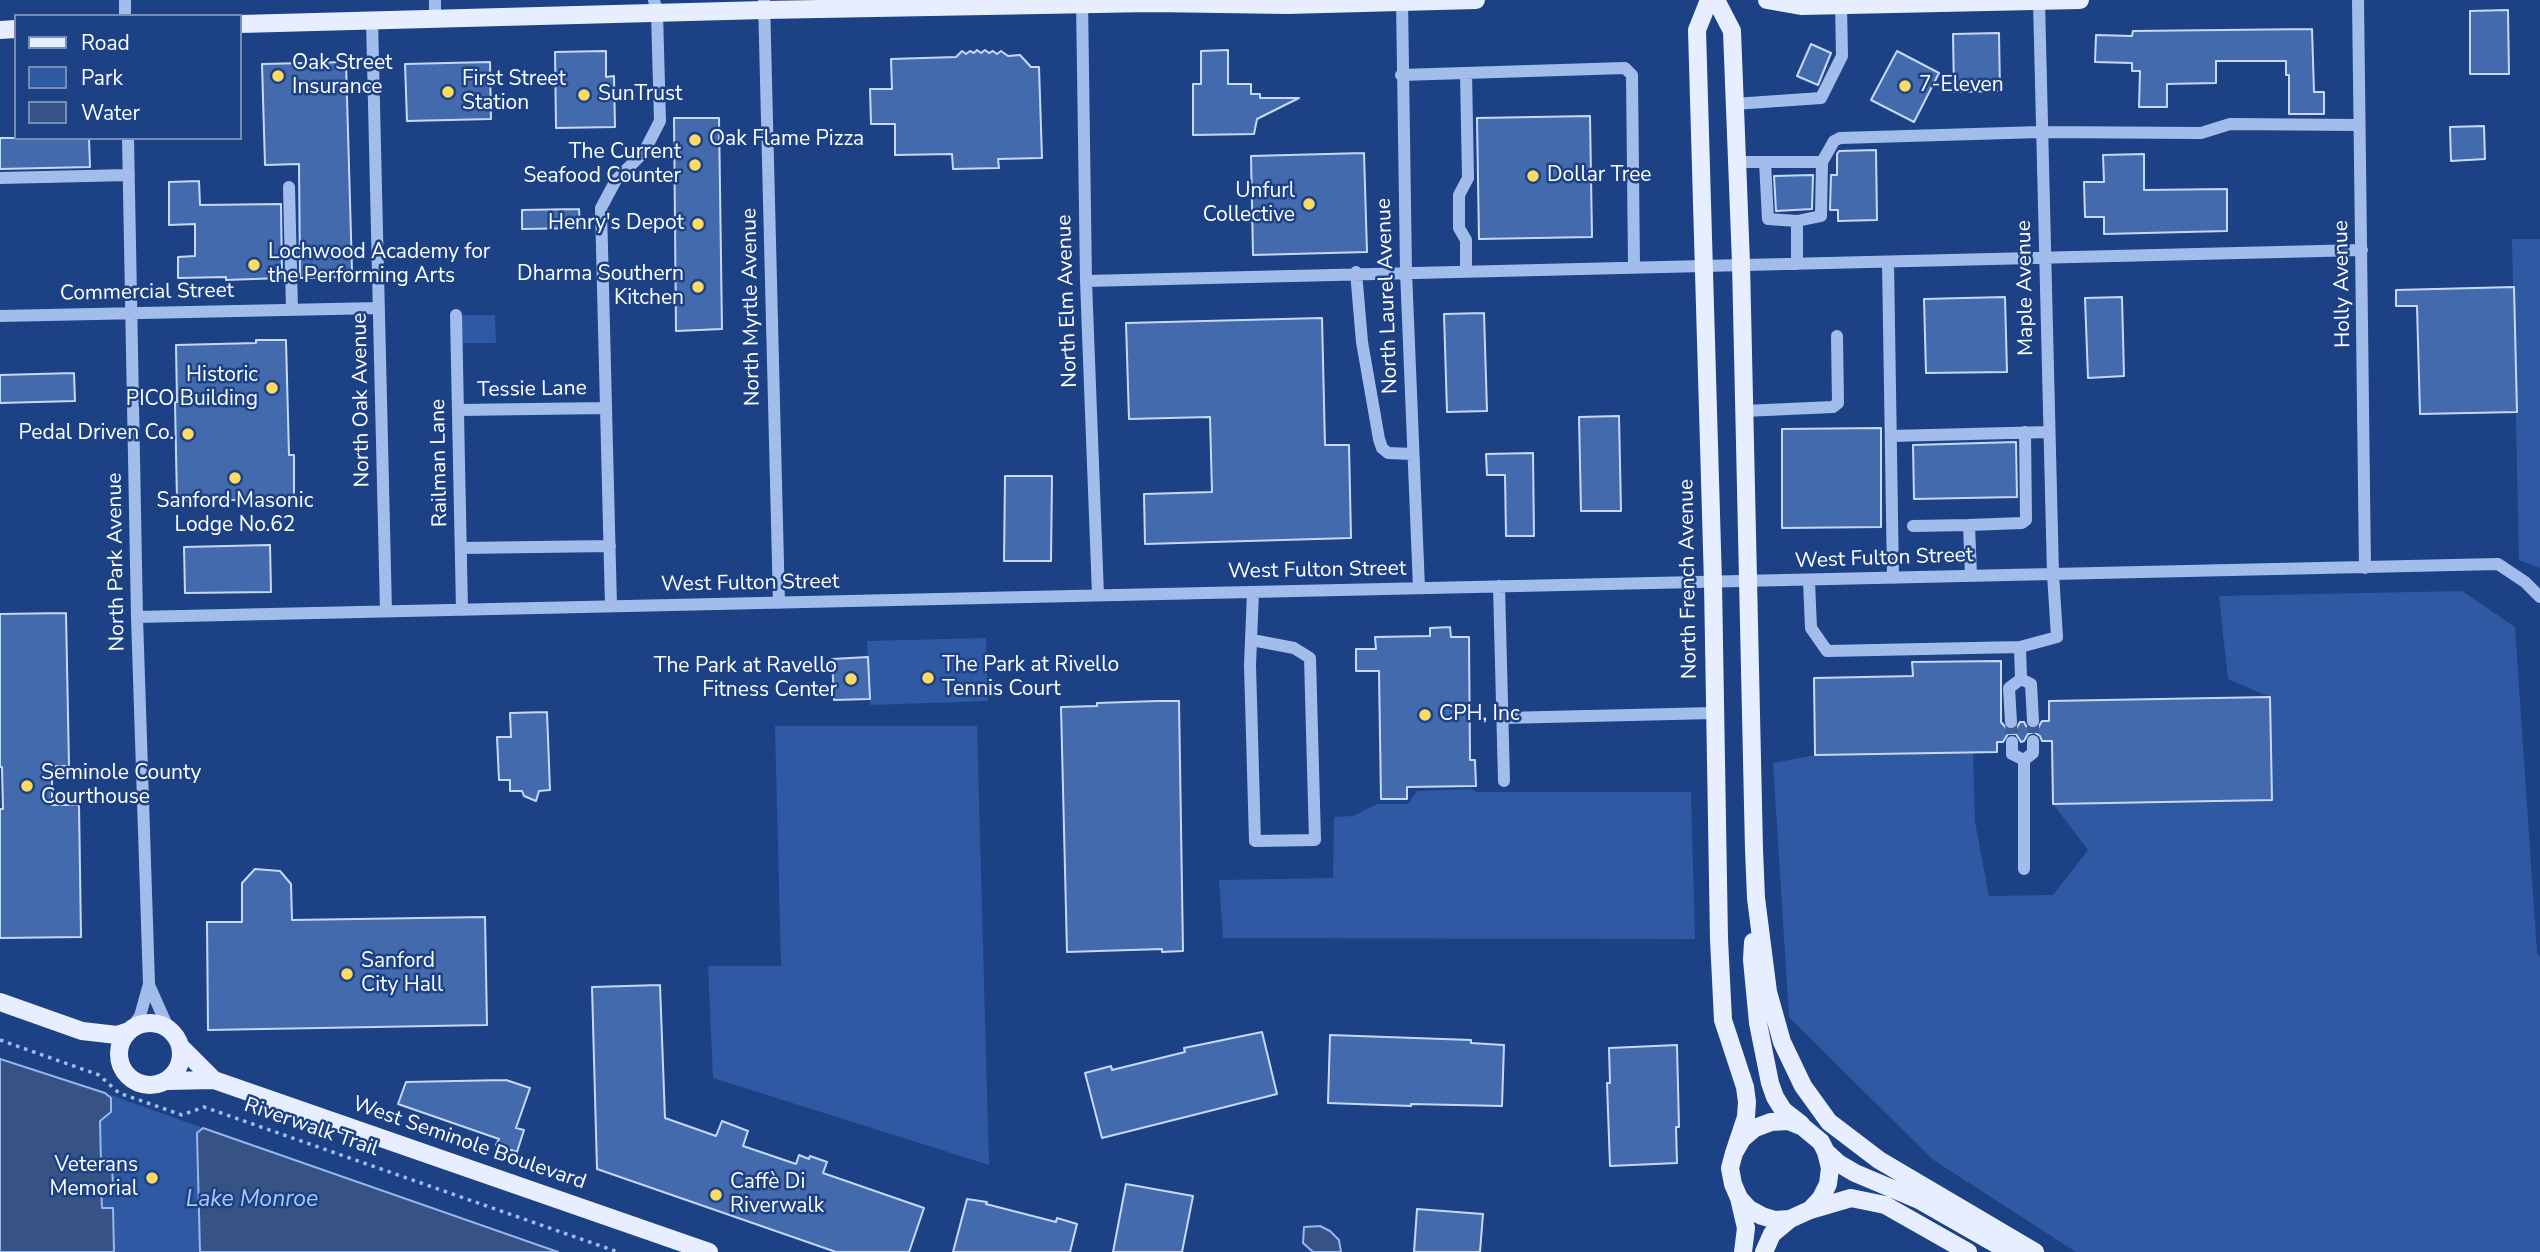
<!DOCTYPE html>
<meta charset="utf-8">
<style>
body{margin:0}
#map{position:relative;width:2540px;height:1252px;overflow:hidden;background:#1c4185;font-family:"Nunito Sans",sans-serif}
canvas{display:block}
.legend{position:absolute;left:14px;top:14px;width:228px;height:126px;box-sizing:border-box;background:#1c4185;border:2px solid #778db6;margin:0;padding:9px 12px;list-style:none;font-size:21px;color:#fff}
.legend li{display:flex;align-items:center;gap:14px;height:35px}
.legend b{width:35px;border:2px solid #778db6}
</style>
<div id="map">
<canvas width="2540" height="1252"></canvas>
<ul class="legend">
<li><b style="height:9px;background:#e7eeff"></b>Road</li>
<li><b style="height:19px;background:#2f59a3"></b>Park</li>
<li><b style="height:19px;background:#375385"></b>Water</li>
</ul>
</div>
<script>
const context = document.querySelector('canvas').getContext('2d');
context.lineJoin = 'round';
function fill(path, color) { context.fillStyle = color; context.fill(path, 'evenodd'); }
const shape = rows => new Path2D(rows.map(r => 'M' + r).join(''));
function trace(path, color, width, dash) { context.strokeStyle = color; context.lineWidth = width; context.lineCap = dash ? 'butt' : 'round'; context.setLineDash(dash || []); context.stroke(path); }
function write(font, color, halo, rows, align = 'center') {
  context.font = font + ' "Nunito Sans",sans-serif'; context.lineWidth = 5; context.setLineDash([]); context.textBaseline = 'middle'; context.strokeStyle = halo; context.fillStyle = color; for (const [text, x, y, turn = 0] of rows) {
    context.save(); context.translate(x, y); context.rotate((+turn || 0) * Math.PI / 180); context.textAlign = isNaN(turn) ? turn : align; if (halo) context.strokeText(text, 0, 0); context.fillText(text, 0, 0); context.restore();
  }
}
fill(shape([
 [2512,239,2540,239,2540,568,2519,560],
 [459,315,495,315,496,343,460,343],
 [2462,591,2515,627,2537,953,2540,957,2540,1252,2076,1252,1932,1159,1789,1017,1773,763,1816,755,1973,753,1975,822,1989,896,2053,895,2088,850,2053,804,2272,799,2270,697,2228,679,2219,596],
 [986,638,988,701,870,705,867,641],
 [775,726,977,726,989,1165,713,1078,708,966,781,966],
 [1472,789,1477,792,1691,792,1695,939,1223,938,1219,880,1333,878,1334,817,1353,816,1377,804,1408,804,1417,791],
 [105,1093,203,1128,197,1133,200,1252,114,1252,113,1209,102,1209,101,1185,113,1184,112,1165,101,1164,99,1121,111,1112,111,1098]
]), '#2f59a3');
const water = shape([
 [0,1059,105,1093,111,1098,111,1112,100,1121,101,1164,112,1165,113,1185,101,1186,102,1208,113,1208,114,1252,0,1252,0,1059],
 [203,1128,558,1252,200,1252,197,1133,203,1128],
 [1320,1226,1330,1231,1339,1240,1341,1252,1313,1252,1303,1243,1304,1227,1320,1226]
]);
fill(water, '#375385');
trace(water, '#95b7ed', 2);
const building = shape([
 [2508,10,2509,74,2470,74,2470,11,2508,10],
 [2312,29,2314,92,2324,92,2324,114,2289,114,2289,75,2286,75,2286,61,2216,61,2216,83,2167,84,2167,107,2139,107,2140,71,2132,71,2132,63,2095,62,2096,35,2132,36,2133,31,2312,29],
 [1999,33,2000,91,1954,92,1953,34,1999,33],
 [1811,44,1831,53,1818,85,1797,76,1811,44],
 [977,50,981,53,985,50,989,53,993,51,997,54,1001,51,1008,56,1020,55,1031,67,1039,67,1042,158,998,159,999,168,953,169,952,154,895,155,895,124,871,124,870,89,892,89,891,59,956,57,962,51,966,54,970,51,974,53,977,50],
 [1228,50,1228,84,1251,84,1251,94,1260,94,1260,98,1299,98,1257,119,1254,134,1193,135,1193,84,1201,84,1201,51,1228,50],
 [606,51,606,77,614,76,615,127,556,128,555,52,606,51],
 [1897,51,1939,73,1914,122,1871,100,1897,51],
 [346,62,352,271,347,277,300,278,299,164,265,165,262,64,346,62],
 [490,62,491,119,407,121,405,64,490,62],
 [1590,116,1592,237,1479,239,1477,118,1590,116],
 [674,118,719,118,722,329,676,331,674,118],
 [2484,126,2485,159,2451,161,2450,127,2484,126],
 [0,138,89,138,90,167,0,169,0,138],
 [1876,150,1877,220,1838,221,1838,210,1830,210,1831,175,1837,175,1837,154,1839,151,1876,150],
 [1364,153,1367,252,1253,255,1251,156,1364,153],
 [2144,154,2144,190,2227,189,2227,231,2104,234,2104,217,2085,217,2084,182,2104,182,2103,155,2144,154],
 [1813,175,1812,209,1776,211,1774,176,1813,175],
 [199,181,200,205,281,204,282,278,226,280,226,277,178,278,178,257,195,256,195,224,169,225,169,182,199,181],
 [579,209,580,228,522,229,522,210,579,209],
 [2514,287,2517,412,2420,414,2417,306,2396,306,2396,290,2514,287],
 [2005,297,2007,372,1926,373,1924,299,2005,297],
 [2122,297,2124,376,2088,378,2085,298,2122,297],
 [1484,313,1487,411,1447,412,1444,314,1484,313],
 [1322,318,1325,445,1349,445,1351,538,1145,544,1144,494,1212,492,1210,417,1129,419,1126,323,1322,318],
 [256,340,286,340,289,455,294,455,294,499,177,501,175,402,177,402,176,345,256,343,256,340],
 [74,373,75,401,0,403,0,375,74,373],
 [1619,416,1621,511,1581,511,1579,417,1619,416],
 [1881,428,1881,527,1782,528,1782,429,1881,428],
 [2016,442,2017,497,1914,499,1913,445,2016,442],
 [1533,453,1534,536,1506,536,1505,475,1487,475,1486,454,1533,453],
 [1005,476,1052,476,1051,561,1004,561,1005,476],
 [270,545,271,592,185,593,184,547,270,545],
 [66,613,69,766,52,766,52,805,79,805,81,937,0,938,0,809,3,809,2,767,0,767,0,614,66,613],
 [1450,627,1451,637,1469,637,1470,760,1475,760,1476,786,1407,787,1407,799,1381,799,1379,671,1356,671,1356,649,1376,649,1375,637,1430,636,1430,628,1450,627],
 [868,657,870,699,834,700,832,659,868,657],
 [2001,661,2001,722,2007,729,2011,731,2016,729,2020,722,2024,722,2026,726,2033,730,2038,728,2042,721,2049,721,2049,701,2270,697,2272,800,2053,804,2052,741,2042,741,2040,736,2034,732,2028,734,2024,741,2021,742,2016,734,2008,734,2003,742,1997,742,1997,752,1815,755,1814,678,1913,676,1912,662,2001,661],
 [1157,701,1179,701,1183,951,1162,952,1162,949,1067,952,1061,707,1097,706,1097,703,1157,701],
 [547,712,550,790,539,791,536,801,524,796,522,791,510,791,510,780,499,780,497,737,511,737,510,713,547,712],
 [255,869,280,871,291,884,292,920,485,917,487,1025,208,1030,207,922,242,922,242,883,255,869],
 [660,985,665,1118,716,1136,722,1121,748,1131,743,1146,796,1164,799,1155,809,1159,810,1156,827,1162,823,1173,924,1208,909,1252,836,1252,597,1169,592,987,660,985],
 [1262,1032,1277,1094,1102,1138,1085,1073,1111,1066,1112,1070,1185,1052,1184,1048,1262,1032],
 [1330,1035,1471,1040,1471,1043,1504,1045,1502,1106,1411,1104,1411,1106,1328,1103,1330,1035],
 [1677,1045,1679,1127,1676,1127,1677,1163,1610,1166,1607,1083,1610,1083,1609,1048,1677,1045],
 [506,1080,530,1088,516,1128,524,1130,517,1152,496,1145,499,1139,398,1104,406,1082,506,1080],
 [1126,1184,1193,1196,1182,1252,1113,1252,1126,1184],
 [967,1199,987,1202,986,1204,1056,1222,1057,1218,1077,1224,1070,1252,953,1252,967,1199],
 [1417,1209,1483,1214,1480,1252,1414,1252,1417,1209]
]);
fill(building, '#446aae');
trace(building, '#c7d9f8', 2);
trace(shape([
 [2033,721,2033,741],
 [2011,722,2012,742]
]), '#3e5e97', 12, [12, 6]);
trace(shape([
 [0,1040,99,1075,119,1093,182,1115,204,1107,618,1252]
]), '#a2bdeb', 3.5, [3.5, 5]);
trace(shape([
 [125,0,125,16],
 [435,0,435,19],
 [764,0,779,603],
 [1082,0,1086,281,1098,595],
 [1402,0,1406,271,1419,588],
 [2358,0,2365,568],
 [372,20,386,611],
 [1466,73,1468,178,1459,195,1459,228,1466,240,1466,270],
 [1401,75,1625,68,1632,75,1634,267],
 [1734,104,1821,98,1842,56,1841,5],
 [128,138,137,617,149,984,140,1016,131,1029],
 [1738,162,1822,162],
 [1765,162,1768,219,1797,221,1821,216,1822,162,1834,141,1840,138,2041,132,2201,133,2230,124,2359,125],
 [0,178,129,175],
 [289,187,292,310],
 [1797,221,1797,264],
 [1888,262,1893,578],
 [1356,272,1362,342,1379,439,1382,448,1388,453,1413,454],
 [1086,281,2362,250],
 [456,315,462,610],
 [0,316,379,308],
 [458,410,606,408],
 [1744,411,1833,407,1838,403,1837,336],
 [1891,436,2049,432],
 [1969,525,2022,523,2026,520,2025,432],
 [1913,526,1969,525,1971,576],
 [461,548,610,546],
 [1809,581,1811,628,1827,651,2020,647,2057,637,2053,574,2039,1],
 [1499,586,1504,781],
 [611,606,601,208,616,180,644,152,660,121,657,12,654,0],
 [137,617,2498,564,2525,582,2540,597],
 [1252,640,1294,648,1310,658,1315,840,1255,841,1250,665,1253,592],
 [2020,647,2021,679],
 [1503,718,1715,713],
 [2011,722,2009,688,2021,679,2031,684,2033,721],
 [2012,742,2012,754,2024,760,2033,753,2033,741],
 [2024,760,2024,869],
 [149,985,169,1030]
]), '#a2bdeb', 12);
trace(shape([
 [1709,0,1697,30,1713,583,1719,939,1723,1020,1745,1087,1747,1102,1746,1117,1734,1153,1730,1168,1733,1184,1739,1198,1749,1209,1762,1216,1775,1220,1790,1219,1810,1210,1821,1198,1828,1184,1830,1168,1826,1152,1821,1142,1803,1127,1788,1121,1771,1122,1755,1128,1742,1139,1734,1153],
 [1716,0,1732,31,1741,263,1754,849,1756,898,1768,992,1782,1042,1803,1086,1829,1122,1879,1160,2035,1252],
 [1767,0,1801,6,2080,0],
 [240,24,764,10,1152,3,1287,5,1476,0],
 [0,30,16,29],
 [1753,942,1752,960,1758,1023,1770,1083,1775,1097,1783,1110,1801,1124],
 [0,1002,82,1031,117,1035,129,1031],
 '119 1054a31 31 0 1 1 62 0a31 31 0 1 1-62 0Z',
 [180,1046,214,1080],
 [166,1081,214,1080,709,1252],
 [1826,1152,1838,1163,1855,1173,1919,1200,2010,1252],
 [1739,1198,1746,1228,1743,1252],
 [1810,1210,1851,1198,1885,1205,1968,1252],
 [1764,1252,1772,1234,1790,1219]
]), '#e7eeff', 18);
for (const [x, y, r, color] of [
 [278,76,7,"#fcdb60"],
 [1905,86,7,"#fcdb60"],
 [448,92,7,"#fcdb60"],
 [584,95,7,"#fcdb60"],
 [695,140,7,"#fcdb60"],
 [695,165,7,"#fcdb60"],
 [1533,176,7,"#fcdb60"],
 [1309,204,7,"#fcdb60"],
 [698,224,7,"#fcdb60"],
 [254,265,7,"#fcdb60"],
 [698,287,7,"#fcdb60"],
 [272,388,7,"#fcdb60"],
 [188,434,7,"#fcdb60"],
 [235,478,7,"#fcdb60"],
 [928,678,7,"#fcdb60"],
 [851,679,7,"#fcdb60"],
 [1425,715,7,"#fcdb60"],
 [27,786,7,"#fcdb60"],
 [347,974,7,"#fcdb60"],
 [152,1178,7,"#fcdb60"],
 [716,1195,7,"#fcdb60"]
]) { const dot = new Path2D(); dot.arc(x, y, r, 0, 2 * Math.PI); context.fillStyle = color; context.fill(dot); trace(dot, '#1c4185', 2.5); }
write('21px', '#fff', '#1c4185', [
 ["Oak Street",292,64],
 ["Insurance",292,88],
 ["First Street",462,80],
 ["Station",462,104],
 ["7-Eleven",1919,86],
 ["SunTrust",598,95],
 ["Oak Flame Pizza",709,140],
 ["The Current",681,153,"right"],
 ["Seafood Counter",681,177,"right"],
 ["Dollar Tree",1547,176],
 ["Unfurl",1295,192,"right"],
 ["Collective",1295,216,"right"],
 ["Henry's Depot",684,224,"right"],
 ["Lochwood Academy for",268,253],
 ["the Performing Arts",268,277],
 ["Dharma Southern",684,275,"right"],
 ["Kitchen",684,299,"right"],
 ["Historic",258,376,"right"],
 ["PICO Building",258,400,"right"],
 ["Pedal Driven Co.",174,434,"right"],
 ["Sanford Masonic",235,502,"center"],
 ["Lodge No.62",235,526,"center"],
 ["The Park at Rivello",942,666],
 ["Tennis Court",942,690],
 ["The Park at Ravello",837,667,"right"],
 ["Fitness Center",837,691,"right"],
 ["CPH, Inc",1439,715],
 ["Seminole County",41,774],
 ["Courthouse",41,798],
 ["Sanford",361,962],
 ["City Hall",361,986],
 ["Veterans",138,1166,"right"],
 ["Memorial",138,1190,"right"],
 ["Caffè Di",730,1183],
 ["Riverwalk",730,1207]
], 'left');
write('21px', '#fff', '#1c4185', [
 ["Holly Avenue",2343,284,-91],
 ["Maple Avenue",2026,288,-91],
 ["Commercial Street",147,293,-1],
 ["North Laurel Avenue",1388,296,-92],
 ["North Elm Avenue",1068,301,-92],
 ["North Myrtle Avenue",752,307,-91],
 ["Tessie Lane",532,390,-1],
 ["North Oak Avenue",362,400,-91],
 ["Railman Lane",440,463,-91],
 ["West Fulton Street",1884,559,-2],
 ["North Park Avenue",117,562,-91],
 ["West Fulton Street",1317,571,-1],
 ["North French Avenue",1689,579,-91],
 ["West Fulton Street",750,584,-1],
 ["Riverwalk Trail",311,1128,19],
 ["West Seminole Boulevard",469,1144,19]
]);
write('italic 23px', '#aec8f2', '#1c4185', [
 ["Lake Monroe",252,1200]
]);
</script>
